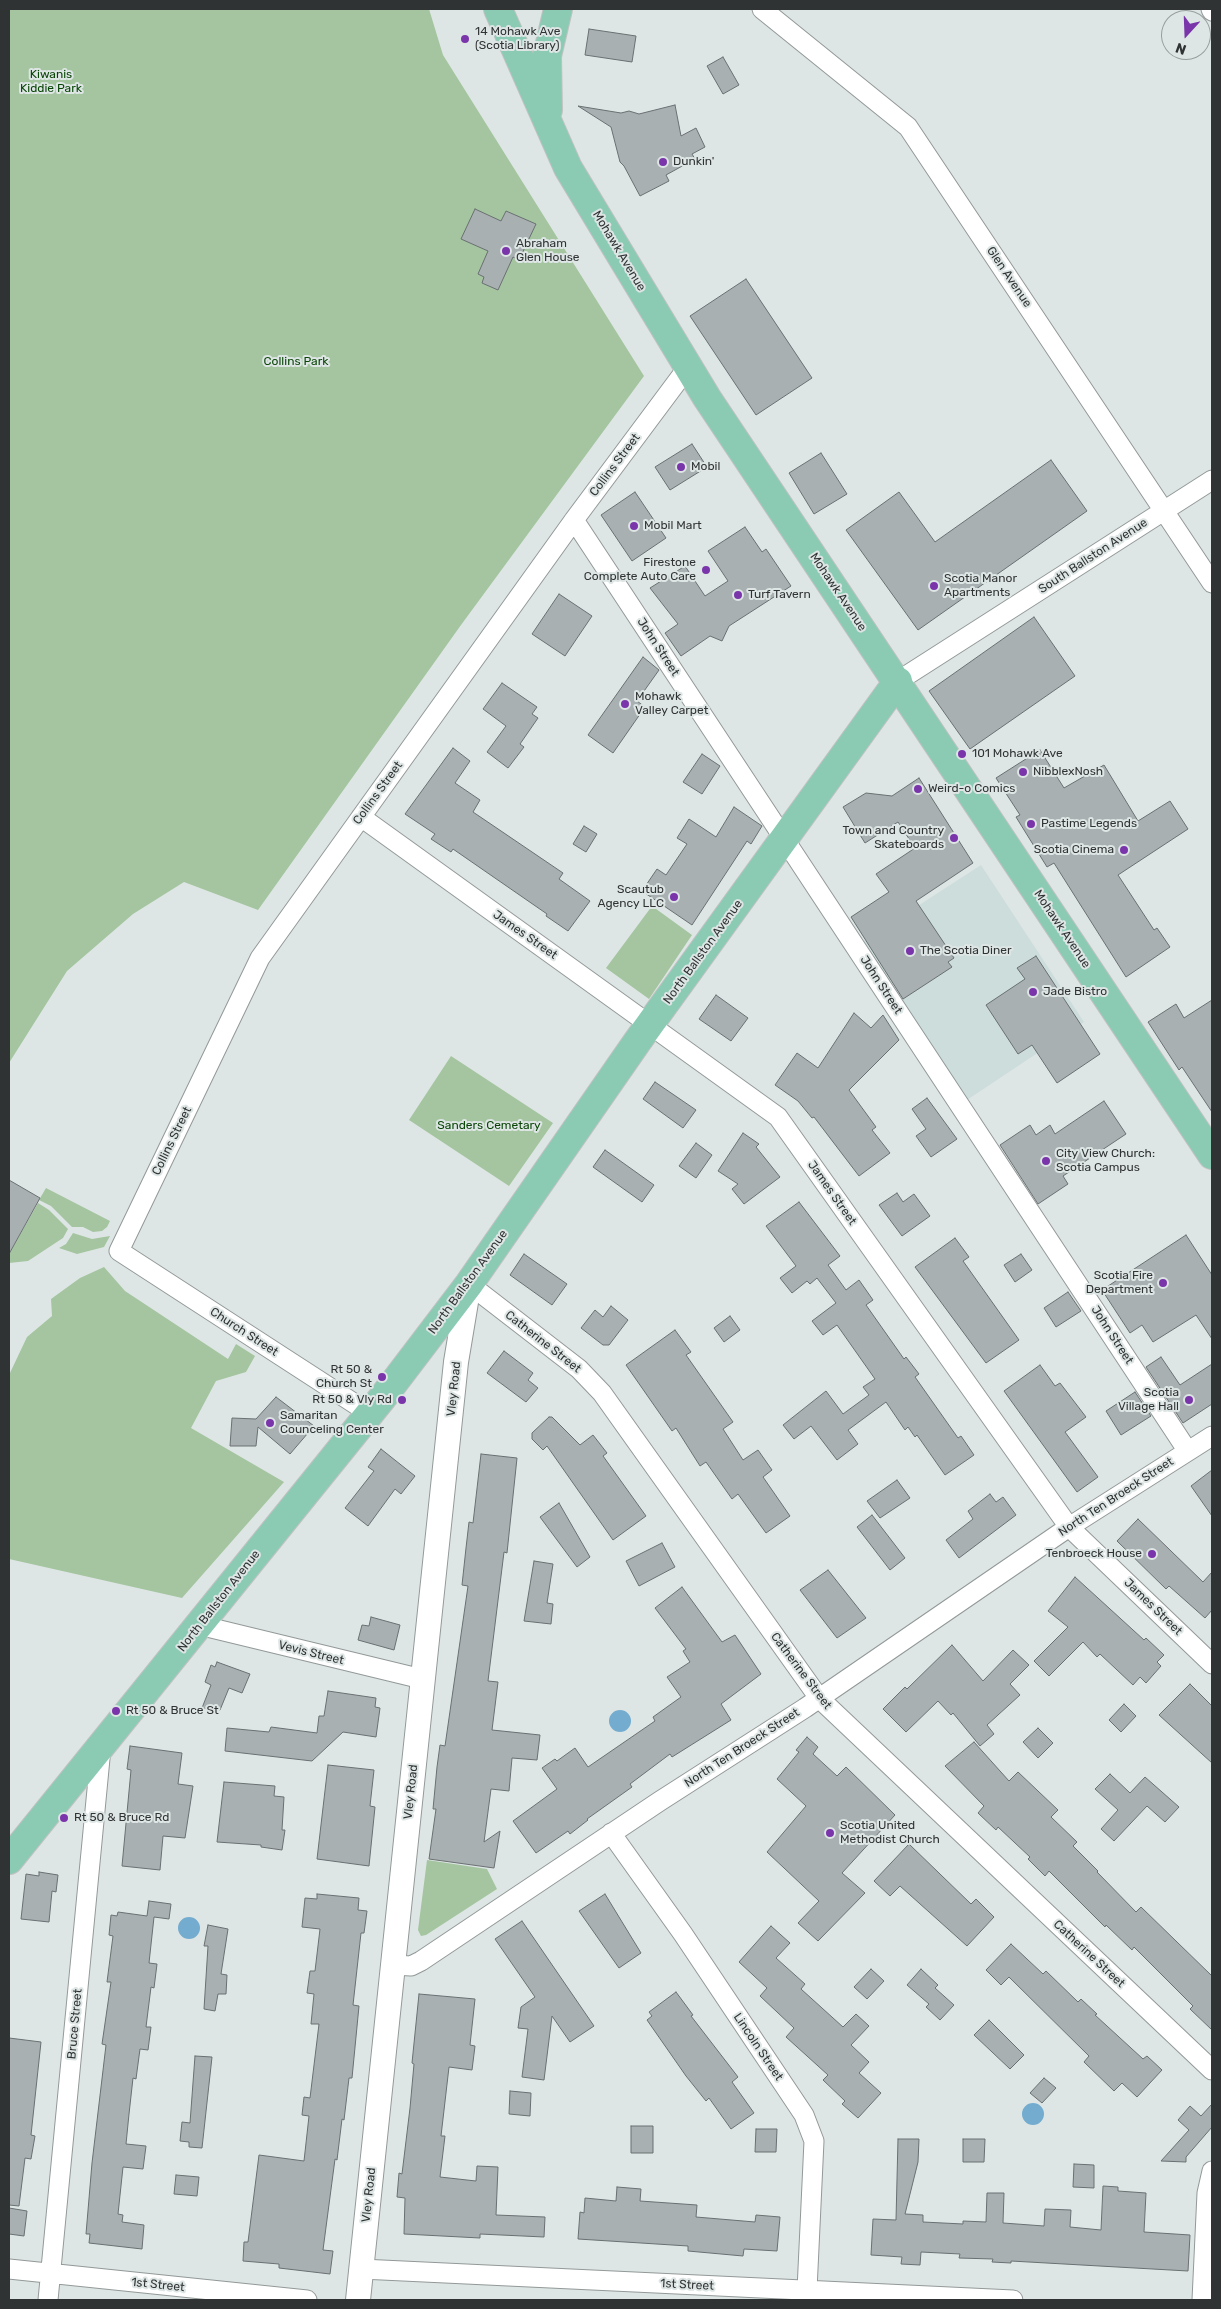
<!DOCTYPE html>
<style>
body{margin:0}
#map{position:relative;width:1221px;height:2309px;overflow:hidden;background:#dee6e5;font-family:Rubik,sans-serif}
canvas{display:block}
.frame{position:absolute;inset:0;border:10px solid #303333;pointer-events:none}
.north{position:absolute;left:1161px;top:10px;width:50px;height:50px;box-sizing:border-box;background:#dee6e5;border:1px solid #989e9e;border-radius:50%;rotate:200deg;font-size:14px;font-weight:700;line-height:20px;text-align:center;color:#303333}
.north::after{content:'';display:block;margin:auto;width:18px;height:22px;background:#7935a9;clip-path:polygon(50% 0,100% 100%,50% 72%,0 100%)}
</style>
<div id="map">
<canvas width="1221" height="2309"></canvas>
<div class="frame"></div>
<div class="north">N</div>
</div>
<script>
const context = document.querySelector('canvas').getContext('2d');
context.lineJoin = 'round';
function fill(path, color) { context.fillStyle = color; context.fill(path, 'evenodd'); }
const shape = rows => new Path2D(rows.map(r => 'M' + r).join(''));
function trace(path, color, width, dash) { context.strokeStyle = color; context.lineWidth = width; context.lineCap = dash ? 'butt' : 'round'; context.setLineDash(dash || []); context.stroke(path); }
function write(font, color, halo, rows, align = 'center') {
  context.font = font + ' Rubik,sans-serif'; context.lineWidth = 4; context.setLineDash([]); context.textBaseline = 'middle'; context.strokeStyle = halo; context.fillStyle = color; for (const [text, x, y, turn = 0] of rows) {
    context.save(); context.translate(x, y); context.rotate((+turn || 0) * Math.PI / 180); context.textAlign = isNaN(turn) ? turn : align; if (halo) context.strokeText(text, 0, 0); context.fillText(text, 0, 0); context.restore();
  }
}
fill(shape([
 [981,865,1084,1022,964,1102,859,944]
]), '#ccdddb');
fill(shape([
 [9,9,429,9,443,55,644,376,461,625,258,910,184,882,133,914,67,971,9,1063],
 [652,906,692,935,649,999,606,968],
 [451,1056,553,1123,509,1186,409,1120],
 [46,1188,110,1221,107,1227,102,1231,93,1232,83,1227,72,1227,51,1206,39,1200],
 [38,1203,49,1210,68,1229,63,1238,28,1261,9,1263,9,1254],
 [73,1233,92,1239,110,1236,104,1247,77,1254,59,1248,66,1244],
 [104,1267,125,1291,228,1359,236,1344,255,1356,246,1372,216,1381,191,1428,284,1482,182,1598,9,1559,9,1375,27,1337,52,1316,51,1299,80,1278],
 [427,1860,487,1869,497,1889,426,1935,421,1936,418,1930]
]), '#a4c5a0');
fill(shape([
 '609 1721a11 11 0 1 1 22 0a11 11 0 1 1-22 0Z',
 '178 1928a11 11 0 1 1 22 0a11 11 0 1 1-22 0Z',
 '1022 2114a11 11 0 1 1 22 0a11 11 0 1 1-22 0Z'
]), '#73accf');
const building = shape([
 [589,29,636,36,632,62,585,55,589,29],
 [723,57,739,85,723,94,707,66,723,57],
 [675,105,681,136,696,128,705,147,692,154,695,159,666,175,669,181,640,196,624,166,620,162,611,127,578,106,621,113,629,111,639,114,675,105],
 [475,209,501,221,506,211,536,224,519,260,513,257,498,290,482,283,484,277,478,274,488,251,461,239,475,209],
 [746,279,812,378,756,415,690,316,746,279],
 [692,444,707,467,670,490,655,467,692,444],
 [821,453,847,494,814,514,789,473,821,453],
 [1051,460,1087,511,918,630,846,530,899,492,935,542,1051,460],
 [635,492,666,538,632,561,601,515,635,492],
 [745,527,762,552,766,549,791,586,729,626,722,641,710,636,681,656,665,633,678,624,650,588,685,566,705,596,728,581,708,551,745,527],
 [559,594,592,616,565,656,532,634,559,594],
 [1034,617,1075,676,970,749,929,691,1034,617],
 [643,657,659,670,637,701,645,707,613,753,588,735,643,657],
 [502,683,537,707,532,714,538,718,520,744,524,747,508,768,487,752,506,726,483,709,502,683],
 [453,748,470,761,455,783,480,800,473,812,563,873,559,879,590,901,568,931,546,916,547,914,453,849,451,852,431,839,435,834,405,814,453,748],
 [1040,750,1064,788,1104,765,1138,821,1170,801,1188,829,1118,875,1154,930,1157,928,1170,947,1126,977,1054,863,1047,867,1016,817,1020,815,996,778,1040,750],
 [702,754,720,766,702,794,683,782,702,754],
 [919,778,973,863,916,901,954,958,948,962,952,967,903,999,851,917,889,892,876,874,915,848,898,822,865,843,843,807,866,793,892,796,919,778],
 [734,807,762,826,751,844,747,841,692,925,642,891,657,869,666,875,687,844,677,838,689,819,716,837,734,807],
 [584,826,597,834,586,852,573,844,584,826],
 [1036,956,1100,1054,1057,1083,1032,1045,1018,1054,986,1005,1025,979,1017,968,1036,956],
 [716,995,748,1018,731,1041,699,1019,716,995],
 [1212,1000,1212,1112,1182,1067,1179,1070,1148,1022,1176,1004,1184,1018,1212,1000],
 [854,1013,871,1028,883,1015,899,1040,849,1090,876,1127,872,1130,890,1153,859,1176,814,1117,812,1118,798,1101,775,1085,797,1053,818,1068,854,1013],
 [655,1082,696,1110,683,1128,643,1099,655,1082],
 [927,1098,957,1139,931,1157,916,1136,926,1129,912,1109,927,1098],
 [1104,1101,1126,1134,1063,1176,1068,1184,1038,1204,1000,1145,1030,1125,1036,1135,1050,1125,1055,1134,1104,1101],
 [743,1133,759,1144,756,1147,780,1177,744,1204,732,1189,738,1184,718,1171,743,1133],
 [696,1143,712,1155,696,1178,679,1166,696,1143],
 [605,1150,654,1185,642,1202,593,1167,605,1150],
 [9,1180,40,1198,9,1254,9,1180],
 [897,1193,903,1202,914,1194,930,1216,902,1236,879,1205,897,1193],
 [799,1202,840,1256,828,1265,846,1290,859,1280,873,1300,866,1305,904,1359,906,1357,919,1374,915,1377,958,1438,961,1436,974,1455,945,1475,917,1435,915,1437,908,1427,905,1430,886,1402,848,1430,858,1444,837,1460,811,1426,794,1439,783,1425,826,1391,843,1414,869,1395,863,1387,875,1379,837,1325,823,1335,812,1321,836,1303,817,1278,810,1284,807,1281,792,1293,780,1278,796,1266,766,1226,799,1202],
 [1186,1235,1212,1275,1212,1339,1196,1315,1153,1342,1142,1325,1130,1333,1102,1290,1186,1235],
 [955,1238,969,1257,963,1261,1019,1340,986,1363,915,1267,955,1238],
 [524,1254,567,1284,552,1305,510,1275,524,1254],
 [1021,1254,1032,1270,1015,1282,1004,1265,1021,1254],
 [1068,1292,1081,1311,1056,1327,1044,1308,1068,1292],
 [611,1306,628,1320,609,1345,603,1345,581,1328,595,1310,603,1317,611,1306],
 [730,1316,740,1330,724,1342,714,1328,730,1316],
 [675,1330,691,1352,686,1355,733,1422,723,1429,743,1460,758,1450,772,1470,763,1477,790,1516,766,1533,738,1494,732,1499,706,1462,700,1466,676,1428,672,1431,626,1365,675,1330],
 [504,1351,533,1373,528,1380,538,1388,526,1402,487,1373,504,1351],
 [1161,1357,1180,1385,1212,1364,1212,1404,1183,1423,1146,1367,1161,1357],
 [1040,1365,1055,1386,1060,1383,1086,1417,1065,1432,1098,1477,1077,1492,1004,1391,1040,1365],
 [1135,1392,1151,1416,1121,1435,1106,1411,1135,1392],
 [276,1397,314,1426,290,1454,258,1427,256,1446,230,1446,232,1418,256,1419,276,1397],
 [549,1417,552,1417,580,1445,593,1435,607,1453,603,1456,646,1516,613,1540,547,1446,543,1450,532,1439,532,1433,549,1417],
 [381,1449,415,1476,401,1494,395,1489,368,1526,345,1508,374,1471,368,1467,381,1449],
 [481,1454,517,1458,507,1553,504,1552,488,1681,498,1682,492,1730,540,1735,537,1760,512,1758,509,1791,491,1789,484,1842,500,1831,494,1868,429,1859,436,1809,433,1809,437,1767,440,1745,445,1746,468,1586,462,1585,466,1548,469,1522,473,1523,481,1454],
 [1212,1470,1212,1516,1191,1486,1212,1470],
 [897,1480,910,1498,880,1518,867,1501,897,1480],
 [990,1494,996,1502,1003,1497,1016,1515,959,1558,946,1540,973,1519,968,1511,990,1494],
 [559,1503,590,1557,577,1567,540,1517,559,1503],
 [872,1515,905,1558,890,1570,857,1527,872,1515],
 [1138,1519,1203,1582,1212,1572,1212,1610,1205,1618,1169,1586,1166,1589,1117,1541,1138,1519],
 [662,1543,675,1567,639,1586,626,1561,662,1543],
 [534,1561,553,1564,547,1603,553,1604,551,1624,524,1621,534,1561],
 [828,1570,866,1618,837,1638,800,1590,828,1570],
 [1075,1577,1144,1640,1146,1638,1164,1655,1157,1662,1161,1666,1146,1683,1140,1677,1133,1685,1100,1654,1097,1657,1083,1642,1049,1676,1034,1661,1068,1627,1048,1611,1075,1577],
 [682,1587,722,1642,735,1635,761,1674,721,1704,731,1720,672,1757,670,1754,630,1784,632,1787,587,1819,588,1820,570,1834,568,1831,536,1853,513,1821,557,1789,542,1768,555,1759,557,1761,575,1748,588,1767,655,1721,653,1717,681,1697,667,1677,690,1662,683,1651,686,1649,655,1608,682,1587],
 [371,1617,400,1625,394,1650,358,1640,362,1625,369,1626,371,1617],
 [952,1645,983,1681,1013,1650,1029,1665,1010,1684,1020,1695,987,1725,994,1734,980,1746,953,1713,951,1715,938,1701,906,1732,883,1709,905,1687,907,1689,952,1645],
 [217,1662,250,1674,242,1693,229,1688,220,1710,202,1708,211,1685,205,1682,211,1665,215,1667,217,1662],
 [1190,1684,1212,1706,1212,1763,1159,1715,1190,1684],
 [328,1691,376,1698,375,1707,380,1708,376,1737,343,1732,312,1761,225,1751,227,1728,269,1732,271,1727,317,1733,319,1716,324,1716,328,1691],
 [1124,1704,1136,1716,1121,1732,1109,1720,1124,1704],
 [1038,1728,1053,1743,1038,1758,1023,1742,1038,1728],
 [807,1737,818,1747,813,1754,837,1776,846,1767,895,1815,842,1873,865,1893,818,1941,798,1923,819,1901,767,1852,806,1806,777,1779,799,1752,796,1750,807,1737],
 [974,1742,1009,1781,1018,1772,1058,1810,1051,1817,1077,1842,1073,1846,1098,1871,1097,1872,1136,1912,1141,1907,1212,1976,1212,2030,1190,2009,1193,2006,1134,1947,1132,1950,1106,1925,1105,1927,1049,1871,1045,1876,1028,1859,1030,1857,998,1827,996,1830,978,1813,984,1806,945,1766,974,1742],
 [130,1746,182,1753,178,1784,193,1786,185,1838,163,1836,160,1870,122,1866,131,1770,127,1769,130,1746],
 [328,1765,374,1770,370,1806,375,1807,369,1866,317,1859,328,1765],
 [1110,1774,1130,1793,1145,1777,1179,1807,1165,1822,1147,1806,1114,1841,1101,1829,1118,1810,1095,1789,1110,1774],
 [224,1782,275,1786,274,1796,284,1797,282,1830,285,1830,282,1850,261,1847,261,1845,217,1842,224,1782],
 [909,1844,971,1904,976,1899,994,1917,967,1946,900,1886,890,1896,874,1881,909,1844],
 [39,1872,58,1875,56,1892,52,1891,49,1922,21,1919,26,1874,39,1876,39,1872],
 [317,1894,359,1898,358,1910,367,1911,364,1933,361,1933,353,2005,359,2006,352,2078,349,2078,344,2120,342,2119,337,2160,335,2159,323,2250,333,2251,330,2274,279,2268,279,2264,243,2261,244,2242,248,2242,259,2155,304,2161,309,2116,302,2115,304,2097,310,2098,319,2024,311,2024,314,1994,307,1993,310,1971,315,1971,320,1929,302,1927,305,1898,317,1899,317,1894],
 [605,1894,641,1953,619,1968,579,1911,605,1894],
 [149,1901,171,1904,169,1919,154,1917,149,1963,157,1964,154,1988,151,1987,146,2027,151,2027,148,2050,140,2049,136,2079,133,2078,129,2114,126,2144,146,2146,143,2169,123,2167,118,2214,123,2215,122,2222,144,2225,142,2249,89,2243,90,2234,86,2234,92,2163,106,2045,102,2044,111,1982,107,1982,113,1936,109,1935,111,1915,117,1916,118,1912,147,1916,149,1901],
 [522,1921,594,2026,570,2042,552,2016,544,2080,522,2077,528,2029,518,2028,521,2007,535,1997,495,1939,522,1921],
 [208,1925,228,1929,221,1974,227,1975,226,1994,218,1994,215,2011,204,2009,208,1946,204,1946,208,1925],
 [771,1926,790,1943,776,1958,805,1984,801,1989,843,2027,856,2014,869,2026,851,2045,869,2062,859,2073,881,2093,858,2118,842,2104,845,2101,823,2080,828,2075,786,2037,794,2028,760,1996,767,1988,739,1962,771,1926],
 [1011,1944,1043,1974,1046,1971,1078,2002,1081,1999,1097,2014,1095,2015,1143,2059,1147,2056,1162,2070,1137,2097,1122,2083,1114,2091,1084,2062,1089,2056,1009,1977,1001,1985,986,1970,1011,1944],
 [871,1969,884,1981,867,1999,854,1987,871,1969],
 [921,1969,938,1985,935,1988,954,2005,940,2020,926,2007,929,2004,907,1985,921,1969],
 [676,1992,693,2015,691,2016,738,2077,732,2082,754,2113,731,2129,709,2098,706,2101,686,2076,647,2020,652,2016,649,2012,676,1992],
 [419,1994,475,1999,470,2045,475,2046,472,2070,449,2067,441,2136,445,2136,440,2177,476,2181,477,2166,498,2167,496,2215,545,2217,544,2237,480,2234,480,2238,404,2234,405,2198,397,2197,399,2173,402,2174,410,2108,414,2064,412,2063,419,1994],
 [989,2020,1024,2055,1010,2069,974,2035,989,2020],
 [9,2038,41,2042,31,2135,35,2136,31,2159,25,2158,19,2206,9,2205,9,2038],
 [195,2056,212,2057,202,2148,189,2147,189,2142,180,2141,182,2122,190,2123,195,2056],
 [1044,2078,1056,2088,1042,2103,1030,2093,1044,2078],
 [510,2091,531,2093,530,2116,509,2114,510,2091],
 [1212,2104,1212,2127,1186,2157,1186,2162,1161,2161,1189,2130,1178,2120,1190,2106,1201,2116,1212,2104],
 [631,2126,653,2126,653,2153,631,2153,631,2126],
 [756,2129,777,2129,776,2152,755,2152,756,2129],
 [898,2139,919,2139,918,2162,905,2214,923,2215,923,2222,963,2224,963,2221,986,2222,987,2193,1004,2193,1003,2223,1044,2226,1045,2209,1071,2210,1070,2227,1101,2230,1103,2186,1118,2187,1118,2191,1146,2193,1144,2232,1190,2235,1188,2271,1011,2261,1011,2263,992,2262,993,2259,959,2258,960,2254,921,2252,920,2265,901,2264,902,2257,871,2255,873,2219,896,2220,898,2139],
 [963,2139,985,2139,984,2162,963,2162,963,2139],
 [1074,2164,1094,2165,1094,2188,1073,2187,1074,2164],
 [176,2175,199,2177,197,2196,174,2194,176,2175],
 [617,2187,641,2189,640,2201,697,2205,696,2217,755,2222,756,2215,780,2217,777,2251,744,2249,743,2256,688,2251,688,2246,578,2239,580,2212,584,2213,585,2198,616,2201,617,2187],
 [9,2208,27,2211,24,2236,9,2234,9,2208]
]);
fill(building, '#a9b0b2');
trace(building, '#6a7072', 1);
const minor = shape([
 [762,9,908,127,1212,583],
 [1211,9,1212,11],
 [574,520,1187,1450],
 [898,681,1212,480],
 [361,817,778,1117,1069,1527,1212,1664],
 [469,1284,579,1369,602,1393,819,1698,1212,2070],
 [369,1413,119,1251,260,958,574,520,688,367],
 [199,1625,422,1679],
 [611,1833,683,1934,804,2115,814,2141,807,2290],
 [393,1965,411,1966,421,1961,660,1801,805,1708,1069,1527,1212,1436],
 [9,2269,307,2300],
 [361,2269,1013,2300],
 [48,2300,101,1748],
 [1202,2300,1207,2193,1212,2171]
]);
const tertiary = shape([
 [358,2300,456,1362,469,1284]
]);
const primary = shape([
 [498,9,568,168,707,398,1212,1155],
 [548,110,547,56,558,9],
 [9,1860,383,1397,469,1284,637,1042,898,681]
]);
trace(minor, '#929998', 21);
trace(tertiary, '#929998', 26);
trace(primary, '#c1c2c2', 30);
trace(minor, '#fff', 19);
trace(tertiary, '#fff', 24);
trace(primary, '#8bcbb4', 28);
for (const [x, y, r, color] of [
 [465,39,5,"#7935a9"],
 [663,162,5,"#7935a9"],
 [506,251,5,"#7935a9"],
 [681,467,5,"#7935a9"],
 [634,526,5,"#7935a9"],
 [706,570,5,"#7935a9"],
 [934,586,5,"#7935a9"],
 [738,595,5,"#7935a9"],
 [625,704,5,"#7935a9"],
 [962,754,5,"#7935a9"],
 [1023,772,5,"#7935a9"],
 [918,789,5,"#7935a9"],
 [1031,824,5,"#7935a9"],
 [954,838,5,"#7935a9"],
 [1124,850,5,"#7935a9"],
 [674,897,5,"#7935a9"],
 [910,951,5,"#7935a9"],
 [1033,992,5,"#7935a9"],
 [1046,1161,5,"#7935a9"],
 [1163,1283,5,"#7935a9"],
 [382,1377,5,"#7935a9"],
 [402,1400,5,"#7935a9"],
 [1189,1400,5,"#7935a9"],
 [270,1423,5,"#7935a9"],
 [1152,1554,5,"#7935a9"],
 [116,1711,5,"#7935a9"],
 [64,1818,5,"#7935a9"],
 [830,1833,5,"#7935a9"]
]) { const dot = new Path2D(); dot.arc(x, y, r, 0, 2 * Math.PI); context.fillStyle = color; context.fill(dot); trace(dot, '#dee6e5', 2); }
write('12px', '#303333', '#dee6e5', [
 ["14 Mohawk Ave",475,32],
 ["(Scotia Library)",475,46],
 ["Dunkin'",673,162],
 ["Abraham",516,244],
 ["Glen House",516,258],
 ["Mobil",691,467],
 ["Mobil Mart",644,526],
 ["Firestone",696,563,"right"],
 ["Complete Auto Care",696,577,"right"],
 ["Scotia Manor",944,579],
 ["Apartments",944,593],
 ["Turf Tavern",748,595],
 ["Mohawk",635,697],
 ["Valley Carpet",635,711],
 ["101 Mohawk Ave",972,754],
 ["NibblexNosh",1033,772],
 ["Weird-o Comics",928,789],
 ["Pastime Legends",1041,824],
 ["Town and Country",944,831,"right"],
 ["Skateboards",944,845,"right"],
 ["Scotia Cinema",1114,850,"right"],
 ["Scautub",664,890,"right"],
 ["Agency LLC",664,904,"right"],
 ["The Scotia Diner",920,951],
 ["Jade Bistro",1043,992],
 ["City View Church:",1056,1154],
 ["Scotia Campus",1056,1168],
 ["Scotia Fire",1153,1276,"right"],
 ["Department",1153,1290,"right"],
 ["Rt 50 &",372,1370,"right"],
 ["Church St",372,1384,"right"],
 ["Scotia",1179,1393,"right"],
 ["Village Hall",1179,1407,"right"],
 ["Rt 50 & Vly Rd",392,1400,"right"],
 ["Samaritan",280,1416],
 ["Counceling Center",280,1430],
 ["Tenbroeck House",1142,1554,"right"],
 ["Rt 50 & Bruce St",126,1711],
 ["Rt 50 & Bruce Rd",74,1818],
 ["Scotia United",840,1826],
 ["Methodist Church",840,1840]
], 'left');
write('12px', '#094506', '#dee6e5', [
 ["Kiwanis",51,75],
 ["Kiddie Park",51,89],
 ["Collins Park",296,362],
 ["Sanders Cemetary",489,1126]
]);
write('12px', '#303333', '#dee6e5', [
 ["Mohawk Avenue",619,251,59],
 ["Glen Avenue",1009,277,56],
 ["Collins Street",615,465,-53],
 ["South Ballston Avenue",1093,556,-33],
 ["Mohawk Avenue",838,592,56],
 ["John Street",658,647,57],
 ["Collins Street",378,793,-54],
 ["Mohawk Avenue",1062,929,56],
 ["James Street",525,935,35],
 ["North Ballston Avenue",703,952,-54],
 ["John Street",881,985,57],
 ["Collins Street",172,1141,-64],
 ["James Street",832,1193,55],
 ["North Ballston Avenue",468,1282,-54],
 ["Church Street",244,1332,33],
 ["John Street",1112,1335,57],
 ["Catherine Street",543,1342,38],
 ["Vley Road",454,1389,-84],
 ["North Ten Broeck Street",1116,1497,-33],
 ["North Ballston Avenue",219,1601,-52],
 ["James Street",1153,1607,44],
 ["Vevis Street",311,1653,14],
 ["Catherine Street",801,1671,53],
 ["North Ten Broeck Street",742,1748,-33],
 ["Vley Road",411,1792,-84],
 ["Catherine Street",1089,1954,43],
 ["Bruce Street",75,2024,-85],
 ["Lincoln Street",758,2047,56],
 ["Vley Road",369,2195,-84],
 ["1st Street",158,2285,6],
 ["1st Street",687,2285,3]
]);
</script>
